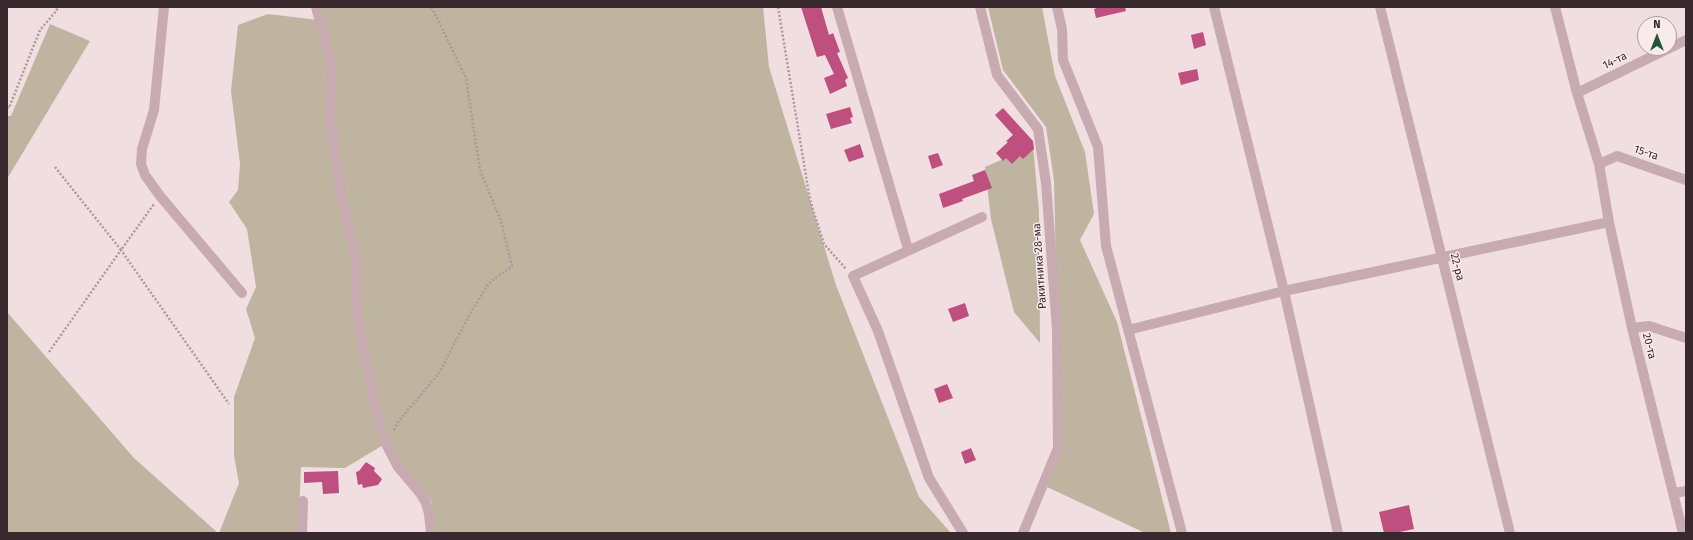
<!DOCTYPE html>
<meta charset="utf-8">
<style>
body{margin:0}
#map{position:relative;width:1693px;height:540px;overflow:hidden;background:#f1dee1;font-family:"Fira Sans",sans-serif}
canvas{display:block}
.frame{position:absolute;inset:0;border:8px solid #37292e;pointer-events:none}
.north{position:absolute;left:1637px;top:16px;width:40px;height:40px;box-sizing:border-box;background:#f9eaec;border:1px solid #ab9da0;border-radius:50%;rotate:0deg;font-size:11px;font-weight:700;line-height:16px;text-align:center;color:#37292e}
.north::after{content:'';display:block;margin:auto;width:14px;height:18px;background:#225536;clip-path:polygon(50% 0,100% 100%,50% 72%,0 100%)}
</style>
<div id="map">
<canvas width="1693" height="540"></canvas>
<div class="frame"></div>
<div class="north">N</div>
</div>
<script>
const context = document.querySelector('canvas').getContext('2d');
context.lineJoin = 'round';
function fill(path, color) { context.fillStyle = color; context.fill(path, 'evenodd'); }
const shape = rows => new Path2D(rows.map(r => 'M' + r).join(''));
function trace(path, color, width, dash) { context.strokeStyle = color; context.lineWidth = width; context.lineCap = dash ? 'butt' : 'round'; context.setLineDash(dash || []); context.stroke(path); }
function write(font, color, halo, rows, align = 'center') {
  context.font = font + ' "Fira Sans",sans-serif'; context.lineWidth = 3; context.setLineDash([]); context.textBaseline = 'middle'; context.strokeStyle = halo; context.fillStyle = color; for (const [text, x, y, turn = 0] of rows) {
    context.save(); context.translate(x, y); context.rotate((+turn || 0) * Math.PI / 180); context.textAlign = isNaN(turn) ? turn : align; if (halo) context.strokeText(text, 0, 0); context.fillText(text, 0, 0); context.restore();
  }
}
fill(shape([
 [318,7,763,7,769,67,836,285,919,497,951,533,436,533,431,501,385,444,345,468,301,467,298,533,219,533,239,483,234,456,234,397,255,338,246,309,256,287,247,229,229,202,238,190,240,164,231,91,238,25,268,14,318,20],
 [988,7,1042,7,1055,76,1085,152,1094,214,1080,240,1117,322,1171,533,1145,533,1045,486,1060,449,1054,180,1046,127,1003,70],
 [50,24,90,41,7,179,7,116,11,116],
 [1033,146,1039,211,1040,343,1014,312,991,219,985,167],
 [7,312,134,458,218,533,7,533]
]), '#bfb49f');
fill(shape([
 [801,7,821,7,829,35,833,33,840,52,837,53,848,78,845,80,847,86,830,94,824,78,834,74,825,55,817,57],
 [1100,7,1125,7,1126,11,1096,18,1094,9],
 [1203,32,1206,45,1194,49,1191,35],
 [1197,69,1199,80,1181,85,1178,73],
 [850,107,853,117,850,118,852,123,831,129,826,114],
 [1003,108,1033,141,1034,149,1023,159,1020,156,1012,164,1006,158,1003,161,996,153,1008,142,1006,141,1013,135,995,115],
 [860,144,864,157,849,162,844,150],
 [938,153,943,165,932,169,928,156],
 [985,170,992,188,962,199,963,201,943,208,939,194,974,181,972,175],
 [965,303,969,316,953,322,948,309],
 [947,384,953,398,939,403,934,389],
 [971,448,976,460,965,464,961,452],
 [366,462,375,468,374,471,382,479,378,485,363,488,362,484,358,485,356,472,359,471],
 [338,471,339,493,323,494,322,482,304,483,304,472],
 [1409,505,1414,529,1395,533,1384,533,1379,512]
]), '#be4f7f');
trace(shape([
 [778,7,810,200,824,244,846,269],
 [7,107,9,108,40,30,57,10,56,7],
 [55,167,121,250,154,204],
 [49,352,121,250,229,404],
 [394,430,398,422,439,373,471,312,489,283,512,266,501,221,480,170,466,78,438,20,431,7]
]), '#b4959c', 2.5, [2, 2]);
trace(shape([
 [164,7,154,110,142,149,141,164,145,175,160,196,242,293],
 [316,7,332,67,330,120,341,194,353,244,356,265,356,308,375,407,386,444,398,467,420,493,426,503,429,514,431,533],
 [837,7,908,249],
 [980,7,997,75,1038,129,1046,183,1057,330,1058,448,1023,533],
 [1057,7,1062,29,1063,60,1098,147,1106,246,1182,533],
 [1214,7,1284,291,1338,533],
 [1380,7,1510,533],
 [1555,7,1577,93,1599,164,1609,222,1632,328,1683,533],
 [1577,93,1686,40],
 [1599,164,1617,156,1686,180],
 [1632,328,1649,326,1686,338],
 [1128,330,1284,291,1609,222],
 [1674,493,1686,491],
 [302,533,303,501],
 [963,533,929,478,878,331,853,276,982,217]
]), '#c8abb1', 10);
write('11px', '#37292e', '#f9eaec', [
 ["14-та",1615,61,-26],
 ["15-та",1646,153,19],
 ["Ракитника 28-ма",1040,266,-94],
 ["22-ра",1457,267,76],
 ["20-та",1649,346,76]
]);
</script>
